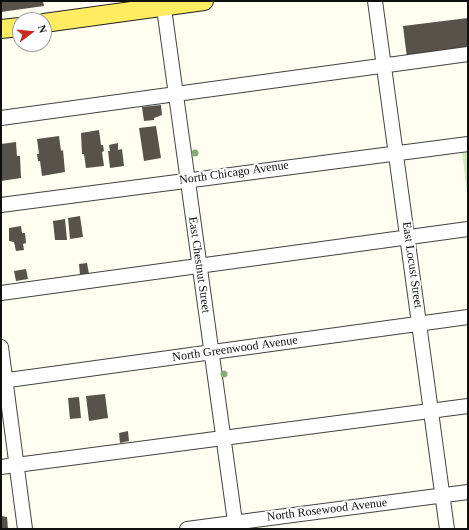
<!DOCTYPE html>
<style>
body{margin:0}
#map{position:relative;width:469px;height:530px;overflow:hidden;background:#fffef1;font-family:Georgia,serif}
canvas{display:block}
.frame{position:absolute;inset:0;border:2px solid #0f0f0f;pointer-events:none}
.north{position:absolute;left:12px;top:12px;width:40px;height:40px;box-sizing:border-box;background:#fff;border:1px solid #9f9f9f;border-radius:50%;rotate:74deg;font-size:11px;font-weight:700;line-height:16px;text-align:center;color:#0f0f0f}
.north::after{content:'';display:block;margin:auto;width:14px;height:18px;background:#c72b1f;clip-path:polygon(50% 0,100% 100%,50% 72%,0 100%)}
</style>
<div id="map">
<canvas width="469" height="530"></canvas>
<div class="frame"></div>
<div class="north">N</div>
</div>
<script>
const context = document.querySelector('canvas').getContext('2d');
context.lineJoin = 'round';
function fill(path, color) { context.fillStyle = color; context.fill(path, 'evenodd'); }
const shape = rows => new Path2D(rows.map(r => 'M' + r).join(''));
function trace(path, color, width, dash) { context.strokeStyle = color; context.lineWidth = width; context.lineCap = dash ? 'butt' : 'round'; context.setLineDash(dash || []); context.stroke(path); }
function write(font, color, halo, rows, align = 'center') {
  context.font = font + ' Georgia,serif'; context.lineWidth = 4; context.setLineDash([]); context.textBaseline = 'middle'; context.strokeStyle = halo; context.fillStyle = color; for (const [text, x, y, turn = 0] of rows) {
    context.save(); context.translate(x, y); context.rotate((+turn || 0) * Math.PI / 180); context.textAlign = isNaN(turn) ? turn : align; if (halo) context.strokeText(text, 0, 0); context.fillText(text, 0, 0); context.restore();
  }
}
fill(shape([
 [468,151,468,200,462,152]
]), '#cdecb8');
fill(shape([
 [1,1,43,1,44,6,1,12],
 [468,18,468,50,407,58,403,26],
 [161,105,162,115,154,118,154,120,144,121,142,107],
 [156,126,161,158,144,161,139,128],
 [99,130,101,145,103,145,104,151,102,152,104,166,86,168,84,154,82,154,81,133],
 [59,136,61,151,63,150,65,172,42,176,40,161,38,161,37,154,39,154,37,139],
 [16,142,17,156,20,156,21,178,1,181,1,144],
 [118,143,118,150,122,149,124,166,110,168,108,151,110,151,109,145],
 [80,216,83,237,70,239,68,218],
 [65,219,67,240,55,240,53,221],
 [21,226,22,233,25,233,26,243,23,244,24,250,16,251,14,242,9,241,9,228],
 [87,263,89,274,80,275,79,264],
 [26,269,28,279,16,281,14,271],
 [105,394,108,418,89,421,86,396],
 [79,397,81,418,70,419,68,398],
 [128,431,129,441,120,443,119,433],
 [1,516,7,517,8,529,1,529]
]), '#58524b');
const minor = shape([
 [163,1,236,529],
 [375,1,447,529],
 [1,118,468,54],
 [1,205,468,144],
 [1,293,468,229],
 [1,347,25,529],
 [1,381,468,317],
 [1,467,468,406],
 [187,529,468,492]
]);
const major = shape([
 [44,23,204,1],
 [1,29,20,27]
]);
trace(minor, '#424242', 16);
trace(major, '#202020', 20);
trace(minor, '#fff', 14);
trace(major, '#ffec61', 18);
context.fillStyle = '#85ad7b';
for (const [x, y] of [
 [195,153],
 [224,374]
]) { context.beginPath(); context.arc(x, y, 3.5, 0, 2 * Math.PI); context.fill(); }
write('12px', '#0f0f0f', '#fff', [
 ["North Chicago Avenue",234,173,-8],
 ["East Chestnut Street",199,265,82],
 ["East Locust Street",412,265,82],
 ["North Greenwood Avenue",235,349,-8],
 ["North Rosewood Avenue",327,510,-7]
]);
</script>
